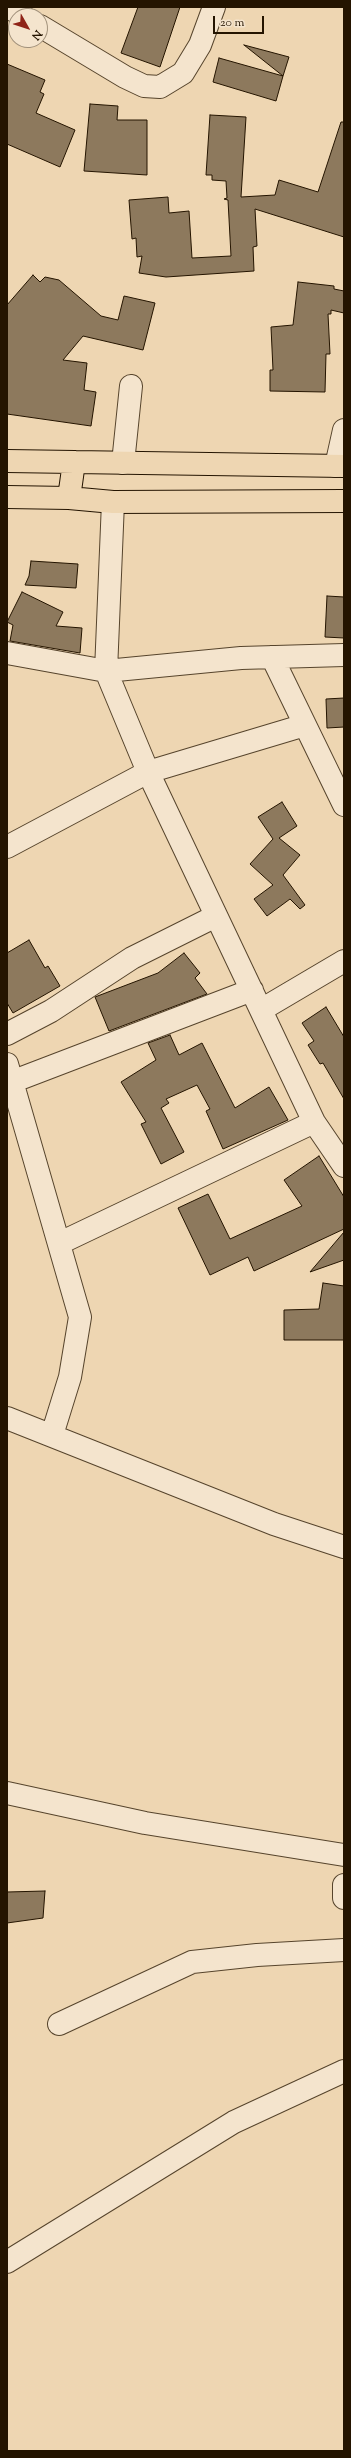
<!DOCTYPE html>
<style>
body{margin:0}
#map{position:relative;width:351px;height:2458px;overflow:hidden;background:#eed6b2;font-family:"Sorts Mill Goudy",serif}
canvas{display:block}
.frame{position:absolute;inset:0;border:8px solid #241400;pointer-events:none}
.north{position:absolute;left:8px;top:8px;width:40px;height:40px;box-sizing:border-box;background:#f4e4cd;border:1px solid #a1917b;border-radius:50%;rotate:129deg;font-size:11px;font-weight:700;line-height:16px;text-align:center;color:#241400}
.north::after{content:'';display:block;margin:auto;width:14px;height:18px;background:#8f2418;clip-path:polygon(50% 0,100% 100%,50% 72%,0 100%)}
.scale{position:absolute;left:213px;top:16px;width:51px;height:18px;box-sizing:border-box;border:2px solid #241400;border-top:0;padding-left:5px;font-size:12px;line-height:14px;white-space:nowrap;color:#241400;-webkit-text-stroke:3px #f4e4cd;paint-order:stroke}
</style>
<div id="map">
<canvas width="351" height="2458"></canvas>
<div class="frame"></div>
<div class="north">N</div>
<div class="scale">20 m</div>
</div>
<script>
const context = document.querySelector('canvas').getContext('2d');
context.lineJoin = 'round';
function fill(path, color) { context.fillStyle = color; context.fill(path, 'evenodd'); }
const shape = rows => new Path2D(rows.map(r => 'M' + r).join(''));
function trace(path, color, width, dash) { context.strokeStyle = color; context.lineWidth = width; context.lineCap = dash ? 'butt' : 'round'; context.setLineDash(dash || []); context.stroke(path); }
const building = shape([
 [138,7,180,7,160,67,121,53,138,7],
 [244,45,289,57,283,76,244,45],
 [219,58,283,76,276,101,213,82,219,58],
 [7,64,45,80,40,92,44,94,36,113,75,130,60,167,7,144,7,64],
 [90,104,118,106,117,120,147,120,147,175,84,171,90,104],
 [210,115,246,117,241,197,275,195,279,180,318,192,341,122,344,122,344,237,255,209,257,246,253,247,254,271,166,277,139,273,142,256,137,257,136,238,132,239,129,200,168,197,169,213,189,211,192,258,231,256,228,200,224,199,227,198,226,181,212,180,212,175,206,175,210,115],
 [33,275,40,282,45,277,59,280,101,316,118,320,124,296,155,303,143,350,83,336,63,360,87,363,84,390,96,392,91,426,7,414,7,305,33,275],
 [298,282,334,286,334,289,344,291,344,313,331,310,331,314,328,314,330,354,326,354,325,392,270,391,270,370,273,370,271,327,293,325,298,282],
 [31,561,78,564,76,588,25,585,29,576,31,561],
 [22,592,63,612,56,626,82,628,80,653,10,641,13,625,7,622,22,592],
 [327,596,344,597,344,638,325,637,327,596],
 [344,698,344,727,327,728,326,699,344,698],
 [282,802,297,826,279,838,300,855,283,875,305,905,300,909,290,899,267,916,254,899,273,885,250,864,273,839,258,817,282,802],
 [29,940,45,968,48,966,60,986,13,1013,7,1003,7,953,29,940],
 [184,953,200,973,195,978,207,994,109,1031,95,997,158,973,184,953],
 [326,1007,344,1037,344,1099,323,1063,320,1064,308,1045,314,1041,302,1023,326,1007],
 [170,1035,179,1055,202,1043,235,1108,269,1087,288,1120,223,1149,206,1111,210,1109,197,1085,166,1099,169,1103,161,1108,184,1152,161,1164,141,1124,146,1122,121,1082,156,1060,148,1043,170,1035],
 [319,1156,344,1197,344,1229,254,1271,248,1257,210,1275,178,1208,208,1194,230,1239,302,1206,284,1180,319,1156],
 [344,1232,344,1260,310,1272,344,1232],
 [323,1283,344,1286,344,1340,284,1340,284,1310,319,1309,323,1283],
 [45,1891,43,1918,7,1923,7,1892,45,1891]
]);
fill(building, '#8d795d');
trace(building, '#241400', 1);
const minor = shape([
 [8,7,23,16],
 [40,26,125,77,144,86,160,87,183,73,200,45,214,7],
 [123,463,131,386],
 [336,466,344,430],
 [113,502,106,671,148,772,314,1122,344,1166],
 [7,653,106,671,241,658,344,655],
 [272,657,344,805],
 [7,847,148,772,305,725],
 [261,1010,344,961],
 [7,1034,51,1011,132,958,216,916],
 [7,1064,80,1317,70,1377,52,1435],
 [14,1081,252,990],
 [60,1243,314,1122],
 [7,1418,274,1524,344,1547],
 [7,1793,145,1823,344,1855],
 [344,1885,344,1898],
 [59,2024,192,1962,257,1955,344,1950],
 [7,2262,234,2122,344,2071]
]);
const major = shape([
 [7,461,344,466],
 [7,497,69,498,113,502,344,501],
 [69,498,74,462]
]);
trace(minor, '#56442c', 24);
trace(major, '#241400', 24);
trace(minor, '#f4e4cd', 22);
trace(major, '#eed6b2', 22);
</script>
